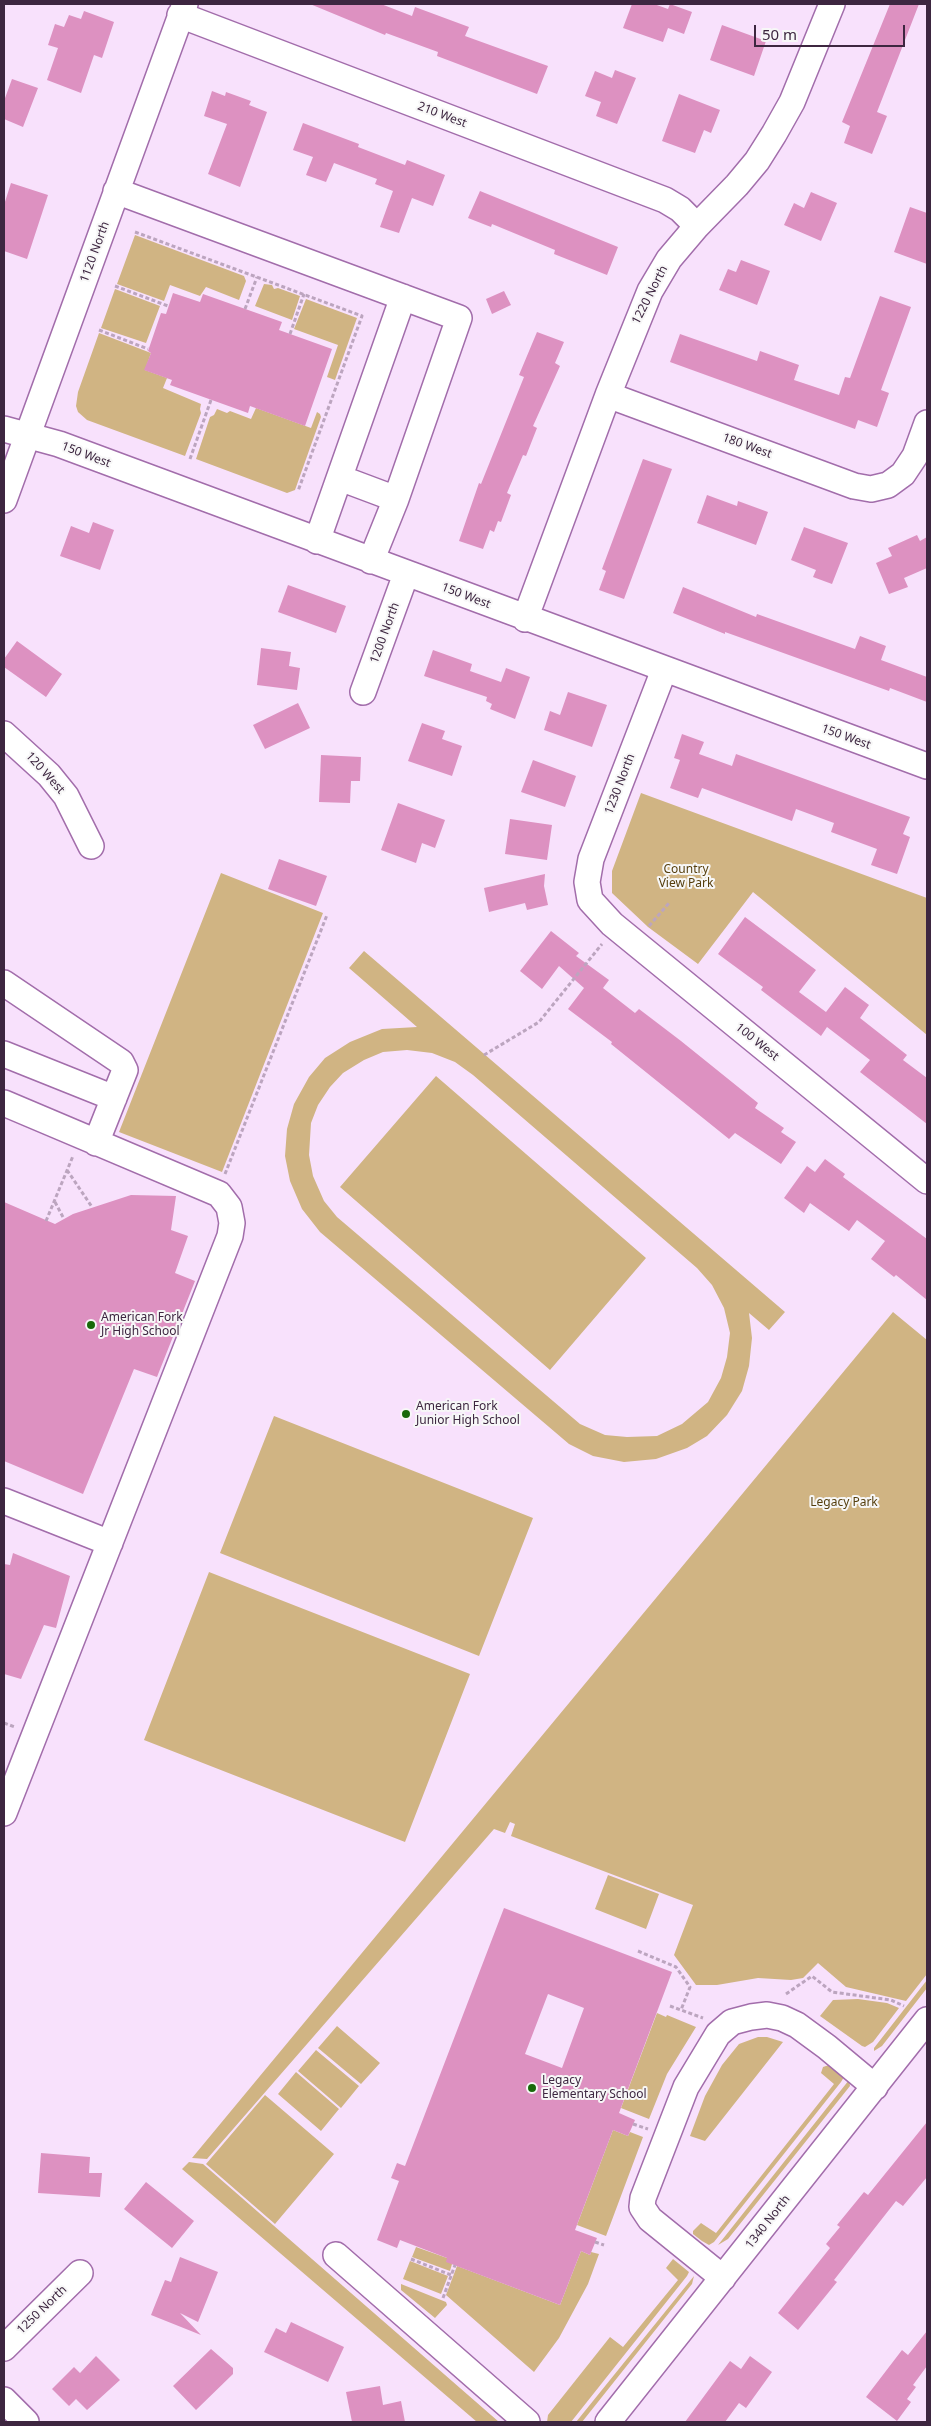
<!DOCTYPE html>
<style>
body{margin:0}
#map{position:relative;width:931px;height:2426px;overflow:hidden;background:#f8e1fc;font-family:"Noto Sans",sans-serif}
canvas{display:block}
.frame{position:absolute;inset:0;border:5px solid #3d2640;pointer-events:none}
.scale{position:absolute;left:754px;top:25px;width:151px;height:22px;box-sizing:border-box;border:2px solid #3d2640;border-top:0;padding-left:6px;font-size:15px;line-height:18px;white-space:nowrap;color:#3d2640;-webkit-text-stroke:4px #f7f7f7;paint-order:stroke}
</style>
<div id="map">
<canvas width="931" height="2426"></canvas>
<div class="frame"></div>
<div class="scale">50 m</div>
</div>
<script>
const context = document.querySelector('canvas').getContext('2d');
context.lineJoin = 'round';
function fill(path, color) { context.fillStyle = color; context.fill(path, 'evenodd'); }
const shape = rows => new Path2D(rows.map(r => 'M' + r).join(''));
function trace(path, color, width, dash) { context.strokeStyle = color; context.lineWidth = width; context.lineCap = dash ? 'butt' : 'round'; context.setLineDash(dash || []); context.stroke(path); }
function write(font, color, halo, rows, align = 'center') {
  context.font = font + ' "Noto Sans",sans-serif'; context.lineWidth = 4; context.setLineDash([]); context.textBaseline = 'middle'; context.strokeStyle = halo; context.fillStyle = color; for (const [text, x, y, turn = 0] of rows) {
    context.save(); context.translate(x, y); context.rotate((+turn || 0) * Math.PI / 180); context.textAlign = isNaN(turn) ? turn : align; if (halo) context.strokeText(text, 0, 0); context.fillText(text, 0, 0); context.restore();
  }
}
fill(shape([
 [135,235,244,276,246,281,239,300,206,287,200,296,170,285,164,301,117,284],
 [264,284,272,285,274,289,278,288,300,296,292,320,255,306],
 [115,289,160,306,146,343,101,328],
 [306,299,357,318,335,380,327,377,338,345,294,329],
 [99,333,151,353,145,370,167,378,163,388,201,404,200,409,201,413,185,456,87,420,78,412,76,406,78,392],
 [256,408,311,428,317,412,320,414,321,417,295,490,287,493,196,459,210,417,214,415,217,409,227,413,230,411,251,419],
 [641,793,927,898,927,1035,753,892,698,964,648,927,612,893,612,871],
 [221,873,323,913,222,1172,119,1132],
 [364,951,785,1312,769,1330,749,1313,752,1338,749,1366,742,1391,727,1415,707,1436,687,1448,656,1459,624,1462,593,1456,569,1444,320,1232,302,1209,290,1181,285,1156,287,1129,294,1104,309,1077,325,1058,350,1042,382,1029,417,1027,349,968],
 [407,1050,432,1053,455,1062,473,1075,697,1268,712,1285,724,1308,730,1333,727,1357,721,1378,708,1402,682,1424,657,1436,627,1437,605,1435,580,1424,337,1217,324,1201,313,1176,309,1155,311,1123,318,1105,330,1087,343,1073,364,1060,383,1052],
 [436,1076,646,1258,550,1370,340,1187],
 [893,1312,927,1340,927,1974,906,2001,846,1987,818,1963,803,1978,791,1980,758,1978,717,1985,696,1985,674,1955,693,1905,511,1836,515,1824,510,1822,505,1833,494,1829,207,2159,192,2158],
 [274,1416,533,1518,479,1656,220,1553],
 [209,1572,470,1674,405,1842,144,1740],
 [608,1875,659,1894,646,1929,595,1909],
 [927,1980,927,1988,882,2046,874,2051,874,2048],
 [858,1999,887,2003,899,2008,873,2042,865,2047,862,2046,820,2016,833,2000],
 [657,2013,666,2017,667,2015,696,2027,667,2074,649,2119,621,2108],
 [337,2026,380,2063,361,2084,318,2048],
 [758,2037,767,2037,783,2042,705,2141,690,2136,705,2096,722,2065,739,2044],
 [316,2050,359,2086,341,2108,298,2071],
 [829,2065,844,2077,841,2082,714,2242,709,2245,702,2241,693,2234,693,2231,701,2223,716,2233,834,2084,821,2073,823,2067],
 [296,2072,339,2109,321,2131,278,2094],
 [849,2080,850,2086,728,2239,718,2245],
 [265,2095,334,2154,275,2224,206,2164],
 [613,2130,628,2136,630,2132,643,2137,606,2236,577,2225],
 [189,2162,203,2164,499,2422,477,2422,182,2169],
 [416,2247,447,2258,452,2264,450,2271,412,2257],
 [581,2251,590,2255,591,2252,599,2254,588,2284,559,2338,534,2372,446,2295,457,2266,560,2305],
 [673,2259,689,2272,687,2276,571,2422,547,2422,548,2415,610,2337,623,2347,678,2280,666,2268],
 [410,2261,448,2276,441,2294,403,2279],
 [694,2276,692,2284,582,2422,576,2422],
 [401,2284,446,2302,447,2305,435,2318,401,2290]
]), '#d0b483');
fill(shape([
 [310,4,381,4,412,16,415,7,469,27,465,36,548,66,537,94,437,56,438,52,386,33,385,35],
 [632,4,654,4,668,9,670,4,692,12,684,34,668,28,663,42,623,28],
 [890,4,919,4,877,112,887,116,872,154,844,143,850,126,842,122],
 [84,11,114,22,102,58,94,55,81,93,47,80,58,48,48,45,55,24,64,27,69,15,81,19],
 [722,25,766,41,754,76,710,60],
 [615,70,636,78,617,124,596,116,601,102,585,96,595,71,612,78],
 [12,79,38,88,23,127,4,119,4,101],
 [212,91,225,96,226,92,251,101,249,105,267,112,240,187,208,174,227,124,204,116],
 [679,94,720,110,711,133,704,130,695,153,662,141],
 [303,123,359,144,358,147,405,165,407,160,445,175,433,206,412,198,399,233,380,227,393,191,375,184,377,179,334,163,326,182,306,175,313,157,293,150],
 [11,183,48,195,27,259,4,251,4,205],
 [480,191,618,247,607,275,554,254,555,250,492,224,491,227,468,218],
 [811,192,837,203,821,241,784,225,794,203,804,208],
 [910,207,927,213,927,264,894,252],
 [741,260,770,271,757,305,719,290,728,269,736,272],
 [504,291,511,305,492,314,486,299],
 [173,293,200,302,203,294,282,322,279,330,332,349,305,426,250,406,248,413,170,385,172,380,144,370,151,353,148,351,161,313,166,314],
 [880,296,911,307,881,390,889,393,877,427,858,420,855,429,670,362,680,334,757,361,760,351,799,365,794,380,839,395,845,377,850,378],
 [537,332,564,342,555,363,560,366,533,426,537,428,526,456,523,455,507,493,511,495,501,522,498,521,494,532,490,530,483,549,459,541,479,483,481,484,524,377,519,375],
 [643,459,672,469,624,599,599,590,606,571,602,569],
 [707,495,737,506,738,501,768,512,756,545,697,523],
 [93,522,114,530,100,570,60,556,71,526,89,533],
 [804,527,848,543,832,584,813,577,816,570,791,560],
 [917,535,920,541,927,537,927,568,904,578,908,587,889,594,876,563,892,556,888,548],
 [288,585,346,606,336,633,278,612],
 [683,587,756,617,757,614,855,649,860,636,886,646,881,660,927,677,927,702,890,688,889,691,725,632,725,634,673,613],
 [17,641,62,674,46,697,4,667,4,659],
 [261,648,291,652,289,666,300,668,297,690,257,685],
 [433,650,472,664,470,671,501,682,506,668,530,677,515,719,490,709,492,704,486,701,487,697,424,676],
 [568,692,607,705,592,747,544,730,550,711,560,715],
 [298,703,310,728,265,749,253,725],
 [422,723,445,731,442,739,462,746,452,776,408,761],
 [682,734,704,742,699,754,732,766,736,754,910,817,903,834,910,837,897,874,871,865,877,849,831,832,834,823,796,809,792,821,702,788,698,798,670,788,680,760,674,758],
 [321,755,361,757,360,781,351,781,350,803,319,802],
 [533,760,576,776,565,807,521,792],
 [398,803,445,820,435,848,422,843,416,863,381,850],
 [510,819,552,825,547,860,505,854],
 [279,859,327,876,316,906,268,889],
 [545,874,544,886,548,905,527,910,525,903,489,912,484,888],
 [745,917,816,970,799,992,826,1012,845,987,869,1005,860,1018,907,1055,903,1060,927,1078,927,1124,860,1072,870,1060,827,1027,821,1036,761,990,763,987,718,954],
 [551,931,579,953,576,956,609,980,603,988,635,1013,639,1009,681,1041,758,1103,755,1108,784,1128,781,1132,796,1142,781,1164,735,1133,729,1139,611,1044,612,1042,568,1009,584,988,559,966,542,989,520,971],
 [825,1159,845,1174,843,1177,927,1239,927,1300,896,1275,894,1277,871,1259,885,1241,857,1220,849,1231,810,1203,804,1213,784,1198,807,1166,815,1172],
 [131,1195,176,1196,171,1230,188,1236,175,1273,195,1281,157,1377,134,1369,83,1494,4,1461,4,1202,55,1224,73,1214],
 [13,1553,70,1576,56,1628,44,1625,21,1679,4,1674,4,1564,10,1565],
 [504,1908,672,1972,619,2113,635,2120,628,2136,613,2130,575,2230,597,2238,590,2255,581,2251,560,2305,446,2262,447,2258,400,2240,397,2248,377,2240,399,2181,391,2178,397,2163,405,2166],
 [548,1994,584,2008,562,2068,525,2054],
 [927,2122,927,2177,903,2206,896,2201,834,2280,837,2282,798,2330,778,2313,830,2248,826,2244,840,2227,837,2225,864,2192,868,2195],
 [41,2153,90,2157,89,2173,102,2173,100,2197,38,2193],
 [146,2182,194,2221,172,2248,124,2209],
 [180,2257,218,2272,198,2322,180,2313,201,2335,151,2315,165,2280,171,2282],
 [291,2322,344,2347,328,2382,264,2352,276,2328,286,2333],
 [927,2331,927,2366,913,2385,916,2387,907,2399,911,2402,897,2421,866,2397,902,2350,908,2355],
 [211,2349,233,2368,233,2374,196,2410,173,2386],
 [96,2356,120,2380,87,2410,76,2399,69,2406,52,2389,74,2367,80,2373],
 [750,2356,772,2372,746,2408,739,2403,725,2422,685,2422,730,2361,741,2369],
 [380,2386,383,2405,401,2401,405,2422,352,2422,346,2392]
]), '#dd91c1');
const minor = shape([
 [180,15,665,200,680,209,697,226],
 [116,191,459,318,396,499,340,478],
 [608,395,854,486,871,489,888,485,903,474,915,456,927,423],
 [4,429,59,444,927,766],
 [4,500,185,4],
 [317,541,403,297],
 [371,561,396,499],
 [525,619,608,395,650,291,669,259,697,226,737,185,757,161,774,134,792,102,832,4],
 [664,670,591,859,587,882,590,900,612,924,927,1181],
 [363,692,406,574],
 [4,734,49,775,66,796,91,846],
 [4,983,121,1062,125,1070,96,1143],
 [4,1054,114,1098],
 [4,1103,219,1194,229,1207,232,1223,230,1236,4,1813],
 [4,1501,110,1543],
 [336,2255,527,2422],
 [723,2278,650,2219,642,2207,643,2198,686,2087,718,2034,732,2022,751,2017,767,2015,782,2018,797,2025,827,2047,875,2087],
 [4,2348,80,2273],
 [4,2400,26,2422],
 [608,2422,927,2020]
]);
trace(minor, '#a26dab', 28);
trace(shape([
 [135,232,362,316,298,491],
 [115,286,168,306],
 [245,309,257,277],
 [99,330,148,349],
 [290,334,304,294],
 [190,459,211,400],
 [649,926,669,903],
 [484,1055,539,1022,602,944],
 [67,1170,92,1207],
 [225,1174,327,915],
 [55,1202,64,1219],
 [46,1221,73,1156],
 [4,1723,15,1727],
 [638,1951,676,1967,690,1987,681,2010],
 [786,1994,812,1976,832,1992,891,2000,904,2006],
 [670,2006,703,2018],
 [633,2124,648,2129],
 [595,2242,604,2245],
 [411,2259,451,2275],
 [443,2298,455,2265]
]), '#bca5bf', 3, [4, 2.5]);
trace(minor, '#fff', 25);
for (const [x, y, r, color] of [
 [91,1325,5,"#18690a"],
 [406,1414,5,"#18690a"],
 [532,2088,5,"#18690a"]
]) { const dot = new Path2D(); dot.arc(x, y, r, 0, 2 * Math.PI); context.fillStyle = color; context.fill(dot); trace(dot, '#f7f7f7', 2); }
write('12px', '#3d2640', '#f7f7f7', [
 ["210 West",442,115,21],
 ["1120 North",95,252,-70],
 ["1220 North",650,295,-63],
 ["180 West",747,446,20],
 ["150 West",86,455,21],
 ["150 West",466,596,21],
 ["1200 North",385,633,-70],
 ["150 West",846,737,20],
 ["120 West",45,773,48],
 ["1230 North",620,784,-69],
 ["100 West",757,1042,39],
 ["1340 North",768,2222,-52],
 ["1250 North",42,2310,-44]
]);
write('12px', '#553e0d', '#f7f7f7', [
 ["Country",686,870],
 ["View Park",686,884],
 ["Legacy Park",844,1503]
]);
write('12px', '#3d2640', '#f7f7f7', [
 ["American Fork",101,1318],
 ["Jr High School",101,1332],
 ["American Fork",416,1407],
 ["Junior High School",416,1421],
 ["Legacy",542,2081],
 ["Elementary School",542,2095]
], 'left');
</script>
